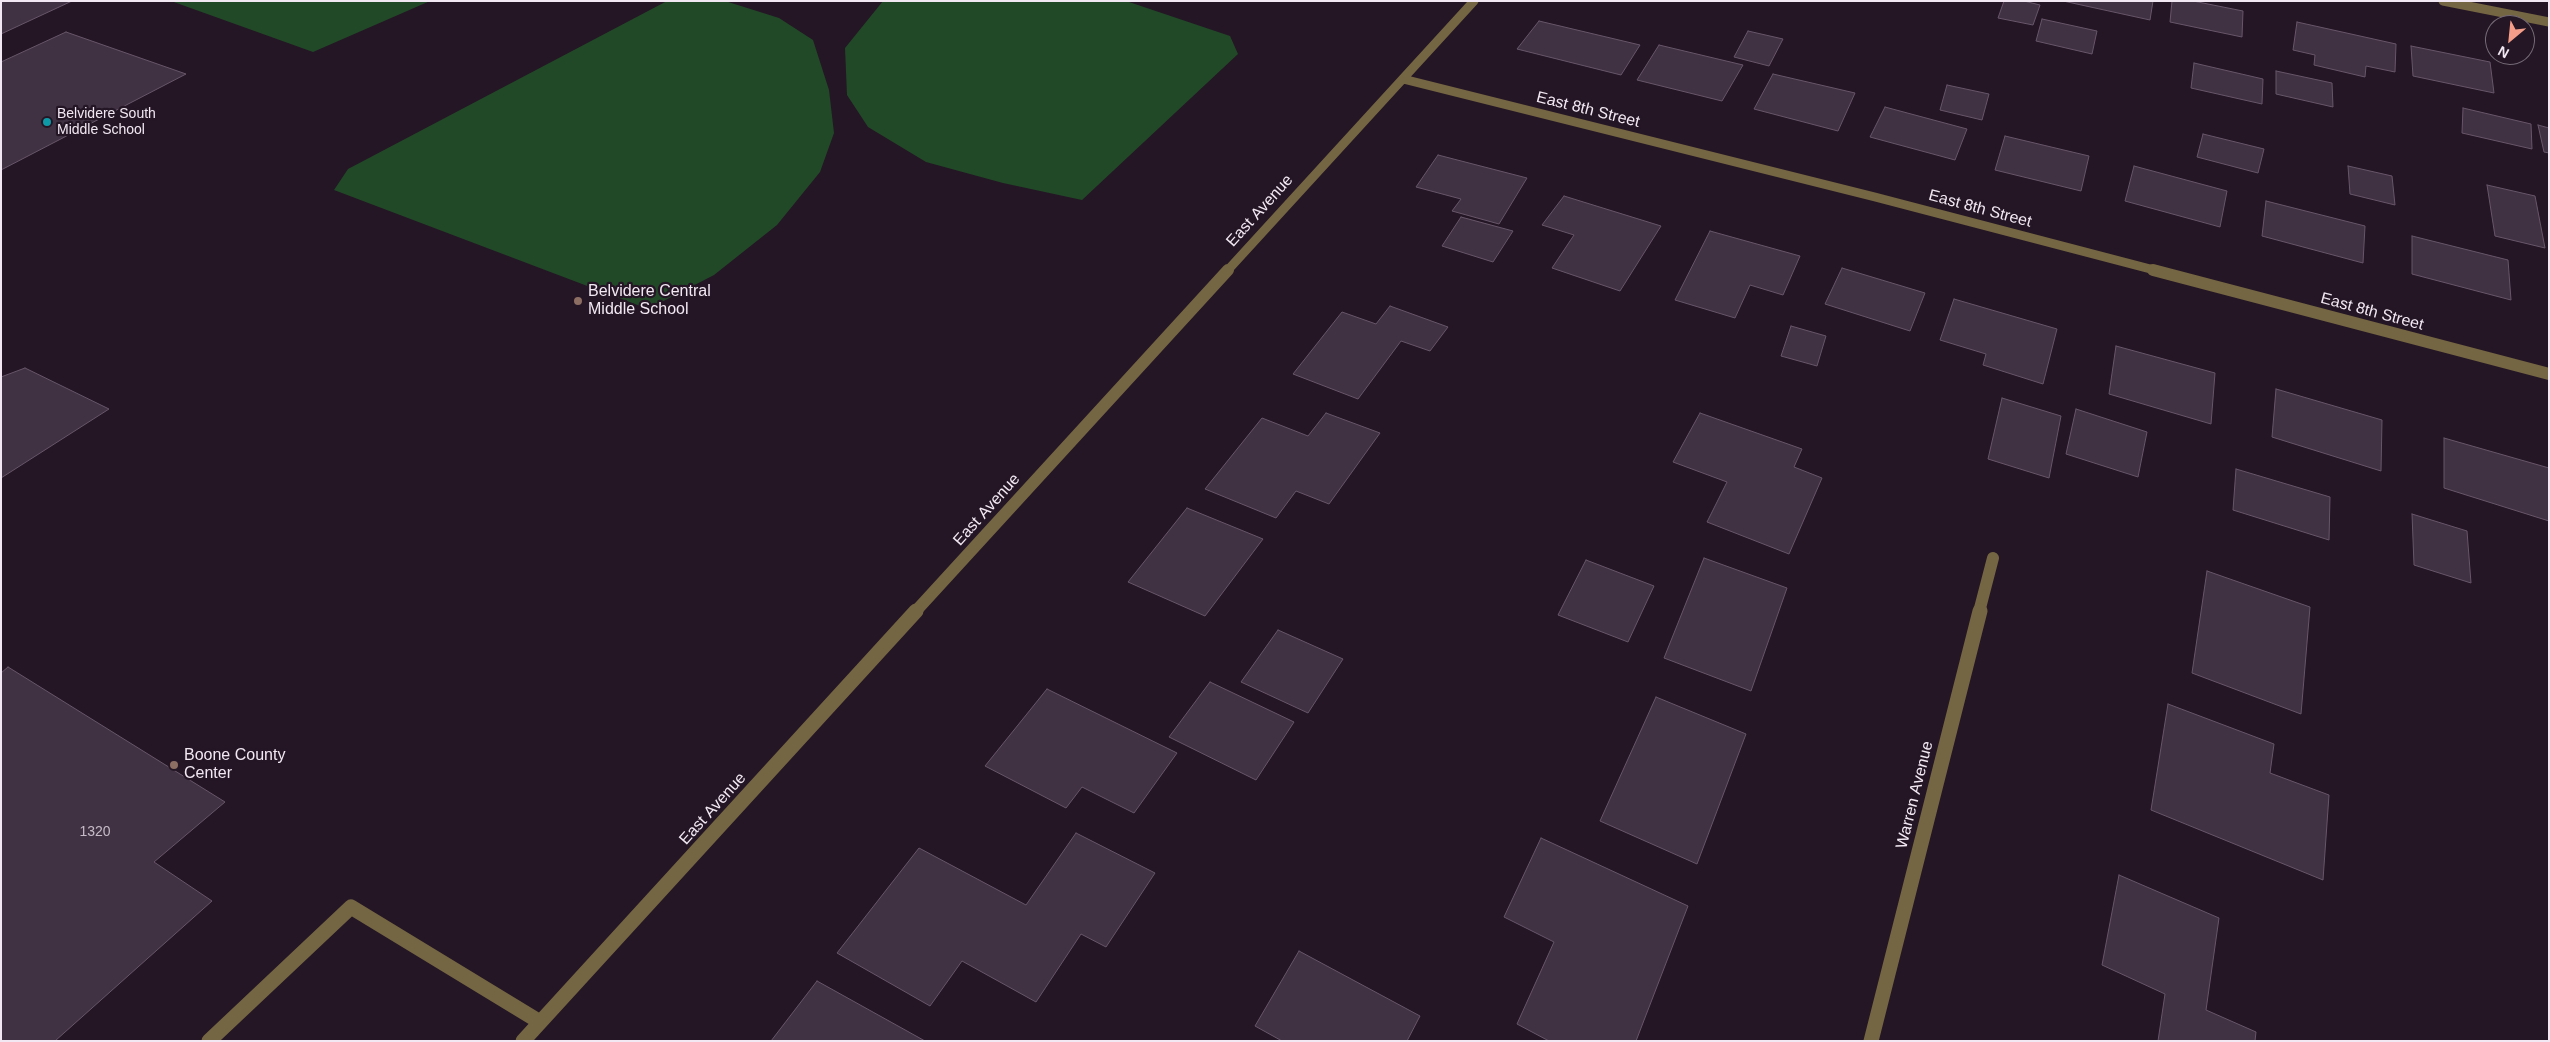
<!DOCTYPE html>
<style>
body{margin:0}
#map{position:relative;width:2550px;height:1042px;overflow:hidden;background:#241625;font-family:Helvetica,sans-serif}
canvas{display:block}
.frame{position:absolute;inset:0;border:2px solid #f2e8f3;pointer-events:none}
.north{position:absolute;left:2485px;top:15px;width:50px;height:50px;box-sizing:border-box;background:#241625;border:1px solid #766a77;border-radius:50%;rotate:208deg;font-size:14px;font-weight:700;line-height:20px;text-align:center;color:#f2e8f3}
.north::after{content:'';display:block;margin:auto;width:18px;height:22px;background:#f49e8a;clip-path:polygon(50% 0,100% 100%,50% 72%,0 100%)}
</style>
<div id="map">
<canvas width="2550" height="1042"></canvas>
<div class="frame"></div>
<div class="north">N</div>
</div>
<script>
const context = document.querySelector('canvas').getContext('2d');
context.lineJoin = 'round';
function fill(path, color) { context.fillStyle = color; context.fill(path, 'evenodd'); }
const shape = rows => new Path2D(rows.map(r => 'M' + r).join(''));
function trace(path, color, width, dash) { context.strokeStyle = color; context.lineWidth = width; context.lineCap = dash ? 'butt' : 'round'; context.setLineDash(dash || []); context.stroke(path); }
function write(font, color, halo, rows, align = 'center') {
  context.font = font + ' Helvetica,sans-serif'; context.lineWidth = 4.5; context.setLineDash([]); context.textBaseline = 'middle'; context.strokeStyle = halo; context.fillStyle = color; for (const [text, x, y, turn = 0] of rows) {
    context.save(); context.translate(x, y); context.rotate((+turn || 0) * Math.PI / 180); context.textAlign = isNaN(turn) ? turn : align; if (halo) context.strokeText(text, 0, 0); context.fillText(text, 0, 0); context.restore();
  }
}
fill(shape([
 [171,1,430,1,313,52],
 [667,1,725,1,779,18,813,40,829,90,834,133,820,172,777,225,714,275,648,309,334,190,348,169],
 [883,1,1126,1,1230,36,1238,54,1082,200,1003,183,926,162,868,127,847,95,845,48]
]), '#214927');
const building = shape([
 [1,1,72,1,1,34,1,1],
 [2004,1,2024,1,2040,5,2033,25,1998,18,2004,1],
 [2063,1,2153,1,2150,20,2063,1],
 [2172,1,2193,1,2243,11,2242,37,2170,22,2172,1],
 [2042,19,2097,31,2092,54,2036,41,2042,19],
 [1539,21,1640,45,1621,75,1517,49,1539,21],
 [2297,22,2396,44,2395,72,2366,66,2365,77,2314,65,2315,55,2293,50,2297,22],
 [1748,31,1783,39,1769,66,1734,57,1748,31],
 [66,32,186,74,1,170,1,62,66,32],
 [1659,45,1743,65,1722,101,1637,80,1659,45],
 [2411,46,2490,62,2494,93,2413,76,2411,46],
 [2194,63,2263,79,2262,104,2191,88,2194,63],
 [2276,71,2332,83,2333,107,2276,94,2276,71],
 [1773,74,1855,93,1838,131,1754,109,1773,74],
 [1947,85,1989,94,1982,120,1940,110,1947,85],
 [1885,107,1967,129,1955,160,1870,137,1885,107],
 [2463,108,2531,124,2532,149,2462,133,2463,108],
 [2538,125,2549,128,2549,153,2544,152,2538,125],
 [2203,134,2264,149,2258,173,2197,157,2203,134],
 [2005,136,2089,156,2081,191,1995,170,2005,136],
 [1438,155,1527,178,1499,224,1452,211,1461,199,1416,187,1438,155],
 [2134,166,2227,191,2220,227,2125,201,2134,166],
 [2348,166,2392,176,2395,205,2350,194,2348,166],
 [2487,185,2535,196,2545,248,2495,236,2487,185],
 [1564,196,1661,226,1620,291,1552,268,1574,235,1542,225,1564,196],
 [2266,201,2365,226,2363,263,2262,236,2266,201],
 [1461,217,1513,231,1493,262,1442,246,1461,217],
 [1710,231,1800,256,1783,295,1750,285,1735,318,1675,300,1710,231],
 [2412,236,2508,260,2511,300,2412,274,2412,236],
 [1842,268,1925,293,1910,331,1825,304,1842,268],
 [1954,299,2057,329,2043,384,1983,365,1986,354,1940,340,1954,299],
 [1390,306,1448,327,1430,351,1401,341,1358,399,1293,374,1342,312,1376,324,1390,306],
 [1791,326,1826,336,1817,366,1781,356,1791,326],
 [2116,346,2215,373,2211,424,2109,394,2116,346],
 [25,368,109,409,1,478,1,377,25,368],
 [2276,389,2382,420,2381,471,2272,437,2276,389],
 [2002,398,2061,416,2049,478,1988,459,2002,398],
 [2076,409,2147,432,2138,477,2066,454,2076,409],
 [1326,413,1380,433,1329,504,1296,491,1276,518,1205,489,1262,418,1308,436,1326,413],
 [1700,413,1802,449,1794,467,1822,478,1789,554,1707,522,1727,482,1673,462,1700,413],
 [2444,438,2549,468,2549,521,2444,488,2444,438],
 [2236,469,2330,497,2329,540,2233,510,2236,469],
 [1187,508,1263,539,1205,616,1128,582,1187,508],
 [2412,514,2467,531,2471,583,2414,565,2412,514],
 [1704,558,1787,588,1751,691,1664,658,1704,558],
 [1586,560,1654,586,1628,642,1558,615,1586,560],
 [2207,571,2310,607,2301,714,2192,673,2207,571],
 [1278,630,1343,659,1308,713,1241,682,1278,630],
 [8,667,225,802,154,862,212,901,55,1041,1,1041,1,673,8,667],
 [1210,682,1294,722,1256,780,1169,737,1210,682],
 [1047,689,1177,753,1134,813,1082,787,1066,808,985,766,1047,689],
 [1656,697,1746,734,1697,864,1600,821,1656,697],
 [2168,704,2274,744,2270,773,2329,795,2323,880,2151,810,2168,704],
 [1076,833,1155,873,1106,947,1081,934,1036,1002,962,961,930,1006,837,953,919,848,1026,905,1076,833],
 [1541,838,1688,906,1636,1041,1549,1041,1517,1024,1554,942,1504,917,1541,838],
 [2119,875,2219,918,2206,1010,2256,1032,2255,1041,2158,1041,2165,994,2102,965,2119,875],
 [1299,951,1420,1016,1407,1041,1282,1041,1255,1026,1299,951],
 [817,981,925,1041,771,1041,817,981]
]);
fill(building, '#413243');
trace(building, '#675669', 1);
trace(shape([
 [2443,1,2549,22],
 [1403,79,1875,197,2158,271],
 [1227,271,1474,1]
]), '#746642', 9);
trace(shape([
 [2153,270,2549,374],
 [915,612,1228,270],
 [1979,612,1993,558]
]), '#746642', 12);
trace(shape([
 [209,1041,351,907,540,1022],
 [523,1041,916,611],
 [1871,1041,1980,611]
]), '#746642', 15);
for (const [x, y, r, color] of [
 [47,122,5,"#0f9aa8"],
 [578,301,5,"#8d6e63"],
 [174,765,5,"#8d6e63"]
]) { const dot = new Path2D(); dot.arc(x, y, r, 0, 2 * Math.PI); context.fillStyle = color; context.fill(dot); trace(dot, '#241625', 2); }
write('14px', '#f2e8f3', '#241625', [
 ["Belvidere South",57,114],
 ["Middle School",57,130]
], 'left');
write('14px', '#c6bac7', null, [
 ["1320",95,832]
]);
write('16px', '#f2e8f3', '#241625', [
 ["East 8th Street",1588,110,14],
 ["East 8th Street",1980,209,15],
 ["East Avenue",1260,211,-48],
 ["East 8th Street",2372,312,15],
 ["East Avenue",987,510,-48],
 ["Warren Avenue",1915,795,-76],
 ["East Avenue",713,809,-48]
]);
write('16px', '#f2e8f3', '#241625', [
 ["Belvidere Central",588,292],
 ["Middle School",588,310],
 ["Boone County",184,756],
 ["Center",184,774]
], 'left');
</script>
